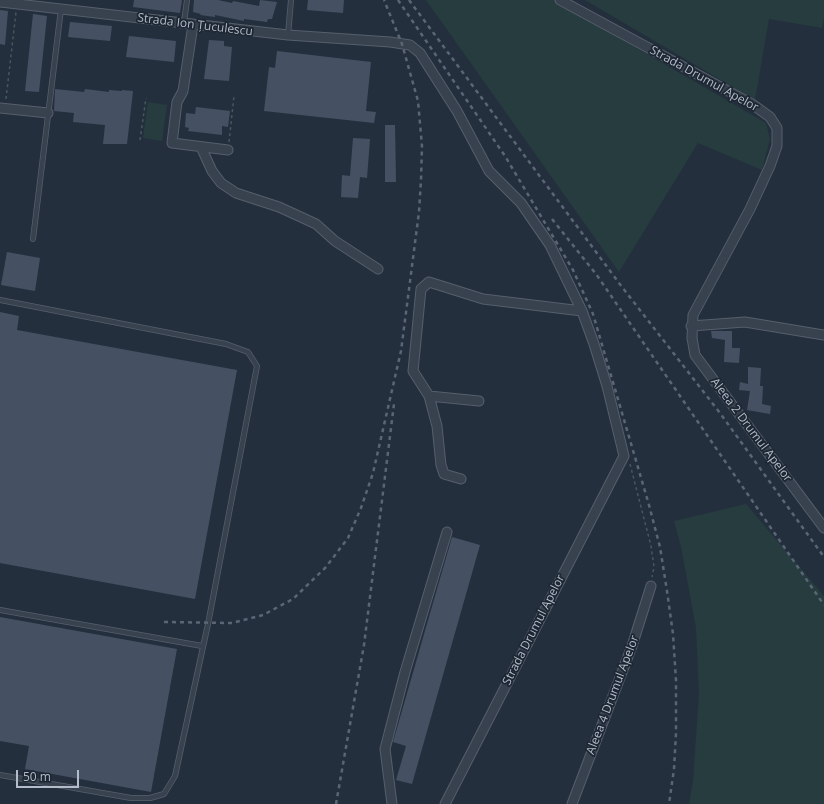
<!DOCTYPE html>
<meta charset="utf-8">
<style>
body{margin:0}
#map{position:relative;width:824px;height:804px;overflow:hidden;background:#242f3e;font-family:"Open Sans",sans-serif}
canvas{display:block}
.scale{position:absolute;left:16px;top:770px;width:63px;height:18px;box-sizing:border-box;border:2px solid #b4bcc9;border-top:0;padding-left:5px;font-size:12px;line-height:14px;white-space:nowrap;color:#b4bcc9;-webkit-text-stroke:3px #1d2633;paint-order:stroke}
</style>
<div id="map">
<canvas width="824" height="804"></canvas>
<div class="scale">50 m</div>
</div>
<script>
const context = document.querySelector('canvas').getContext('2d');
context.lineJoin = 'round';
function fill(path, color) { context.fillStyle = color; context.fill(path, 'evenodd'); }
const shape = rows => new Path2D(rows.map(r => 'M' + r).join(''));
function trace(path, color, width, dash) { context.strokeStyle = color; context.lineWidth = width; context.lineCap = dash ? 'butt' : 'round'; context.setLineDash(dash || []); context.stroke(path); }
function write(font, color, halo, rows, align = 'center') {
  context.font = font + ' "Open Sans",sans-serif'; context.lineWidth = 3.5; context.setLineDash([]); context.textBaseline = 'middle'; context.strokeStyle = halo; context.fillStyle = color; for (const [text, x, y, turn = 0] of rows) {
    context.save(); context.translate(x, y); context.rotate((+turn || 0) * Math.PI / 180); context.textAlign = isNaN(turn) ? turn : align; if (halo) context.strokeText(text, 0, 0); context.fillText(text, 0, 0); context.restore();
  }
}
fill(shape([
 [426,0,554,0,766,123,770,139,762,170,698,143,619,272],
 [585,0,824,0,824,18,822,28,769,19,755,100],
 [148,102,167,105,162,141,143,138],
 [746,504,824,596,824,804,689,804,693,781,699,693,696,628,681,547,674,521]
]), '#263c3f');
fill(shape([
 [134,0,182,0,180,13,133,7],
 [194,0,218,0,232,3,233,1,259,6,260,0,277,2,272,19,268,19,267,22,244,19,244,21,215,15,215,17,200,15,201,14,193,12],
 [308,0,344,0,343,13,307,10],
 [0,10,8,11,5,45,0,44],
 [33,14,47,16,39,92,25,91],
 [70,22,112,26,110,41,68,37],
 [129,36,176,41,174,62,126,57],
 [209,40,224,41,224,46,232,47,229,81,204,79],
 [277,51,371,62,366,111,376,112,374,123,264,111,269,67,275,68],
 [55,89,84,92,85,89,109,92,109,90,122,91,122,90,133,91,127,144,103,144,105,125,73,122,74,113,54,111],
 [196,107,230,111,228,127,222,126,222,135,188,131,189,128,185,127,186,113,195,114],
 [385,125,395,125,396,182,385,182],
 [353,138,370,139,367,178,360,177,358,198,341,197,342,175,350,176],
 [7,252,40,258,35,291,1,285],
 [0,312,19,316,17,330,237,370,195,599,0,563],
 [711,331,732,331,732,348,740,348,739,363,724,362,725,340,712,338],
 [748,367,761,368,760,386,763,386,762,404,771,406,770,414,747,410,750,391,739,390,740,382,748,384],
 [452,537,480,545,412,784,396,780,406,746,393,742],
 [0,617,177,649,151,792,25,769,29,746,0,741]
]), '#455162');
const service = shape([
 [184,23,187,0],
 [288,35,291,0],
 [33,239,61,9],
 [0,300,226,344,248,352,257,366,208,624,175,776,164,794,150,798,131,798,0,775],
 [0,610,202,646]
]);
const minor = shape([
 [560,0,752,104,770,117,777,128,777,146,770,166,750,209,693,315,692,338,695,355,824,528],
 [0,2,288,35,390,42,410,45,420,53,457,111,489,171,521,203,550,245,582,311,594,344,607,386,624,456,445,804],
 [193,25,183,91,177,102,172,143,228,150],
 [0,108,48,113],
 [201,147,212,171,221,183,236,193,279,207,316,224,335,241,378,269],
 [691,326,745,322,824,335],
 [429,396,479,401],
 [461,479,444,474,441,465,437,426,429,396,413,371,421,289,429,282,483,299,582,311],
 [392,804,385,749,405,672,447,532],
 [572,804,632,646,651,586]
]);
trace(service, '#565f6c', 6);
trace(minor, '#565f6c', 11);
trace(shape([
 [6,99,16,12],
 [140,140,146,98],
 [229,142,234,96],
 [630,464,651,546,654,567,652,577]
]), '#44595c', 1.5, [3, 3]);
trace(service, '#38414e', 4.5);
trace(minor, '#38414e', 9);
trace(shape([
 [398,0,505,156,573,270,593,314,649,505,660,547,667,591,673,634,676,680,676,733,674,769,669,804],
 [409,0,622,287,720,413,824,557],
 [552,219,596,274,824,605],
 [164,622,232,623,263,615,293,599,326,567,348,538,361,508,373,473,401,351,419,212,421,180,422,146,418,101,402,44,384,0],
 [336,804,364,645,394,404]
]), '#5a6575', 2.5, [4, 4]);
write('12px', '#b4bcc9', '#1d2633', [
 ["Strada Ion Țuculescu",195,25,7],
 ["Strada Drumul Apelor",704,79,29],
 ["Aleea 2 Drumul Apelor",751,430,53],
 ["Strada Drumul Apelor",534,630,-63],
 ["Aleea 4 Drumul Apelor",613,695,-69]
]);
</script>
